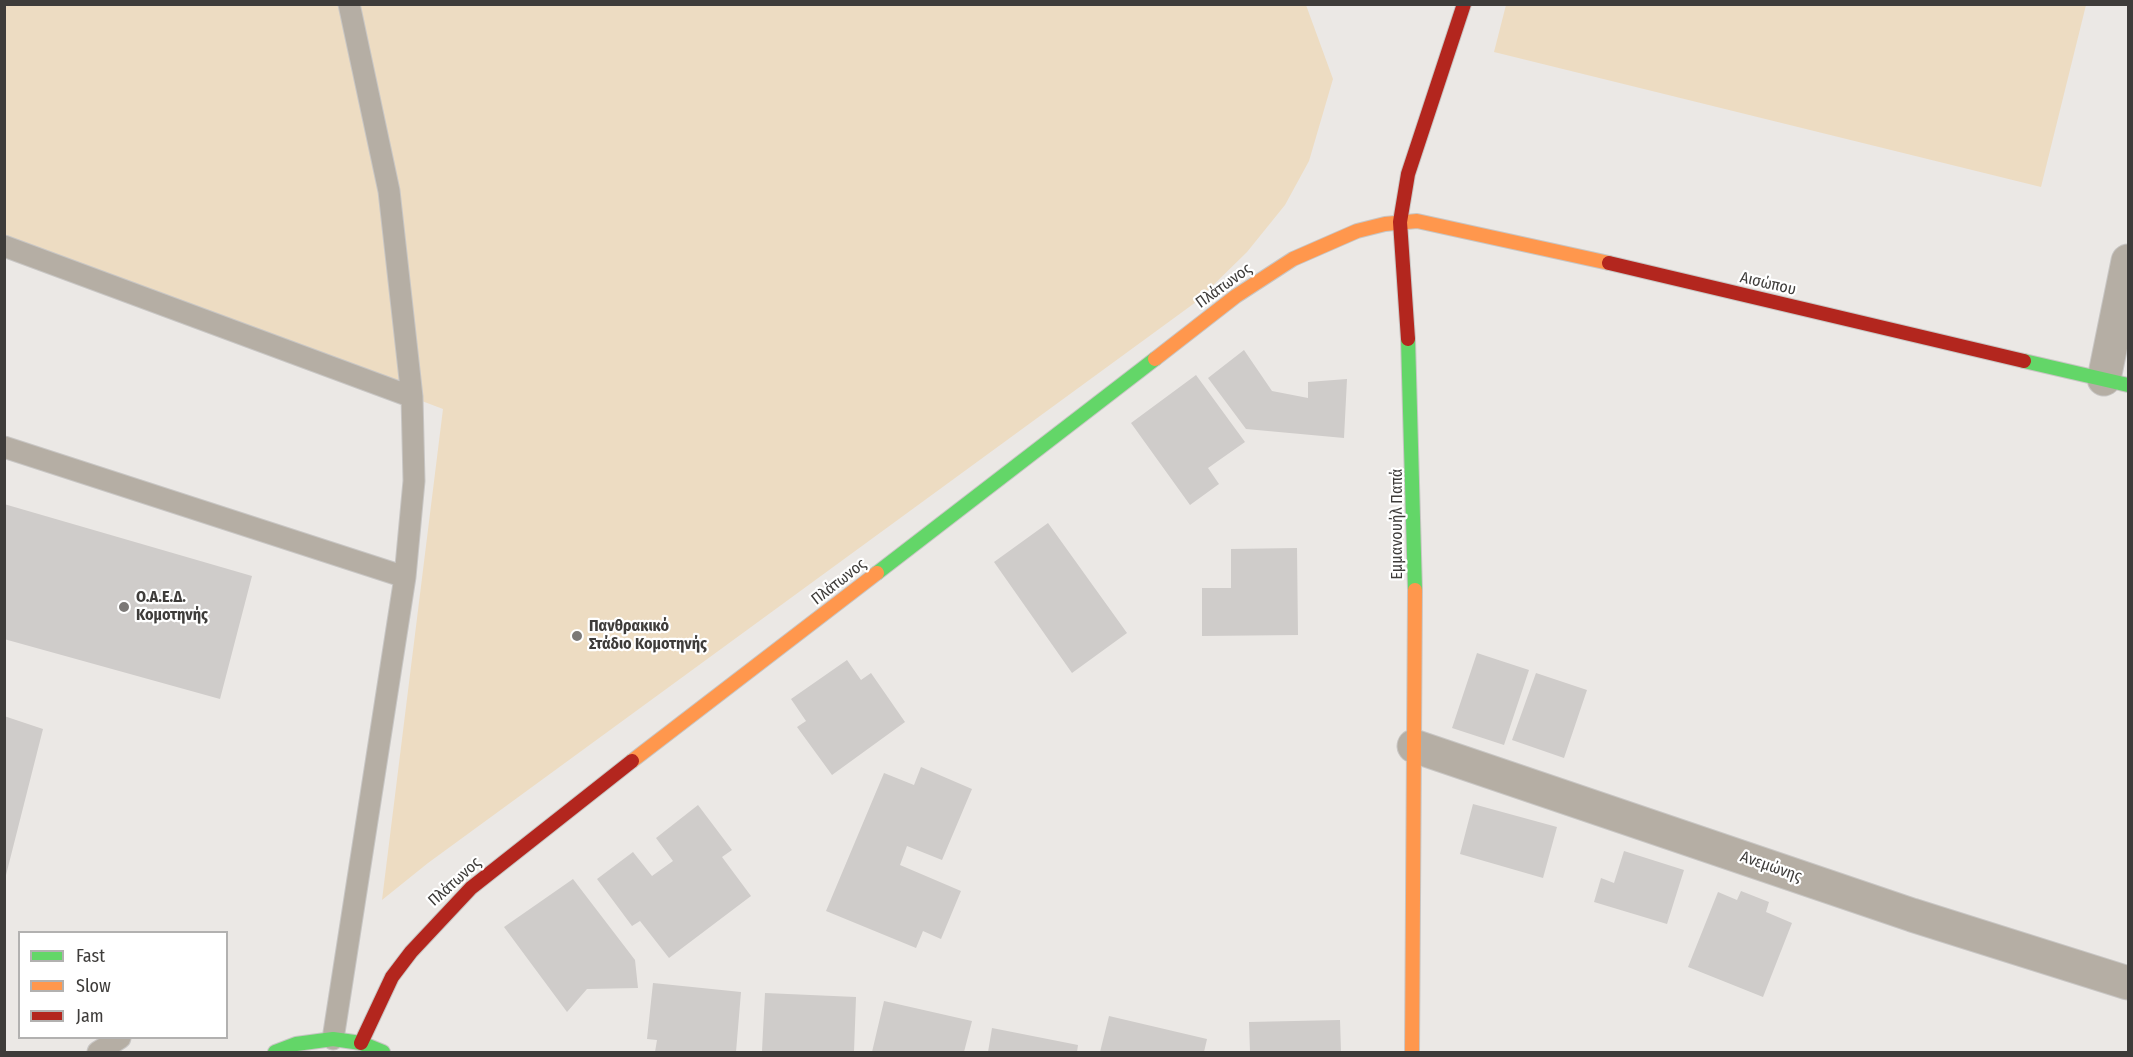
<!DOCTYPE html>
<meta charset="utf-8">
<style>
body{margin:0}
#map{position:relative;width:2133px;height:1057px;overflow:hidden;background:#ebe8e5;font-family:"Fira Sans Condensed",sans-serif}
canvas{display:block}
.frame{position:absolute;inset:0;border:6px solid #3e3c3a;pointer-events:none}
.legend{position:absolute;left:18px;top:931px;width:210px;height:108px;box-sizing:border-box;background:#fff;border:2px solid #b2b1b0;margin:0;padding:8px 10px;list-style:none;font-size:18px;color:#3e3c3a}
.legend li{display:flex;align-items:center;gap:12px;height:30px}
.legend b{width:30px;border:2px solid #b2b1b0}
</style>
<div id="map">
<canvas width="2133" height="1057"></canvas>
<div class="frame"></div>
<ul class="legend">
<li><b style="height:8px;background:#63d668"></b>Fast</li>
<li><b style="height:8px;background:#ff974d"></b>Slow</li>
<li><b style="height:8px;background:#b3261e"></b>Jam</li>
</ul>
</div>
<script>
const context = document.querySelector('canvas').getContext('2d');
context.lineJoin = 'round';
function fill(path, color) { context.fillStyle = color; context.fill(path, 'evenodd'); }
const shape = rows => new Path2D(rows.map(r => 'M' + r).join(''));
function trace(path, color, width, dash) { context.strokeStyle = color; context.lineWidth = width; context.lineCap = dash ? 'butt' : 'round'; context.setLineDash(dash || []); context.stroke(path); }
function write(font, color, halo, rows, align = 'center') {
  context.font = font + ' "Fira Sans Condensed",sans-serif'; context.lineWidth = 4.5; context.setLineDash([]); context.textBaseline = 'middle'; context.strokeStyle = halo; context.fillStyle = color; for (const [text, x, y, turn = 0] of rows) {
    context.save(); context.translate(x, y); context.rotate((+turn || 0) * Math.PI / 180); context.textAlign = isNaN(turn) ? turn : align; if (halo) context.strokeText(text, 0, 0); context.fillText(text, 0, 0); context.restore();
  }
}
fill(shape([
 [4,5,1306,5,1333,79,1309,161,1285,205,1247,252,1196,302,428,863,382,900,443,409,5,243],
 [1506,5,1506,4,2086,5,2041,187,1494,52]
]), '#eddcc2');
fill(shape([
 [1244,350,1272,391,1308,398,1308,382,1347,379,1344,438,1246,429,1208,378],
 [1196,375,1245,442,1208,468,1219,484,1190,505,1131,423],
 [4,504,252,576,220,699,4,639],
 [1048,523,1127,633,1072,673,994,562],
 [1297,548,1298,635,1202,636,1202,588,1231,588,1231,549],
 [1477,653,1529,670,1504,745,1452,728],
 [847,660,861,680,871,673,905,722,832,775,797,727,806,721,791,699],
 [1536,673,1587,690,1564,758,1512,740],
 [4,716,43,729,5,879,4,879],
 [921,767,972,789,942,860,907,846,900,865,961,891,941,939,923,931,916,948,826,911,884,773,914,785],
 [1473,804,1557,827,1543,878,1460,854],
 [698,805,732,850,722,857,751,896,669,958,640,921,632,926,597,879,633,852,652,876,673,861,656,838],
 [1624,851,1684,870,1667,924,1594,902,1601,878,1614,883],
 [573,879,635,960,638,988,587,989,567,1012,504,927],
 [1741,891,1769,902,1766,912,1792,923,1763,997,1688,967,1718,892,1737,900],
 [653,983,741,992,736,1052,655,1052,657,1040,647,1039],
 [765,993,856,997,854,1052,762,1051],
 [884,1001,972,1021,964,1052,872,1052],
 [1109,1016,1207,1039,1204,1052,1100,1052],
 [1340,1020,1341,1052,1250,1052,1249,1022],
 [992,1028,1078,1045,1077,1052,988,1052]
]), '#cfccca');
const lane = shape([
 [4,246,412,397],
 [4,447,405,577],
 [333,1039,405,577,414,481,412,397,389,191,349,4],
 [98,1052,120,1038]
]);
const street = shape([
 [2104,379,2128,261],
 [1414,746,1912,915,2128,983]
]);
const fast = shape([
 [1408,339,1415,590],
 [2024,361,2128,385],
 [877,573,1155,359],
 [275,1052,296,1044,333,1039,361,1043,383,1052]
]);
const slow = shape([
 [1155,359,1236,296,1293,259,1357,231,1385,224,1417,221,1609,263],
 [632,761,877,573],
 [1412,1052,1415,590]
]);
const jam = shape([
 [1609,263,2024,361],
 [1408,339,1400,222,1408,174,1464,4],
 [361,1043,392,977,411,952,471,888,632,761]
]);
trace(lane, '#c8c6c4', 23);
trace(street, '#c8c6c4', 35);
trace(fast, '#c8c6c4', 16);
trace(slow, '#c8c6c4', 16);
trace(jam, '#c8c6c4', 16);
trace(lane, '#b5aea4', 21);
trace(street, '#b5aea4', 33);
trace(fast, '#63d668', 14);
trace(slow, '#ff974d', 14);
trace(jam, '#b3261e', 14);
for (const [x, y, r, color] of [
 [124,607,6,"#7b7876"],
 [577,636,6,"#7b7876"]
]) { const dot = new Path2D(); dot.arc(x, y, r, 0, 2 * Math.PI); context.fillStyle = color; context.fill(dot); trace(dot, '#fff', 2); }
write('16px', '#3e3c3a', '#fff', [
 ["Αισώπου",1768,284,13],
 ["Πλάτωνος",1224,286,-36],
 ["Εμμανουήλ Παπά",1398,524,-90],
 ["Πλάτωνος",839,582,-38],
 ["Ανεμώνης",1771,867,19],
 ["Πλάτωνος",455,882,-42]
]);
write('bold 16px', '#3e3c3a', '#fff', [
 ["Ο.Α.Ε.Δ.",136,598],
 ["Κομοτηνής",136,616],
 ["Πανθρακικό",589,627],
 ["Στάδιο Κομοτηνής",589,645]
], 'left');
</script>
